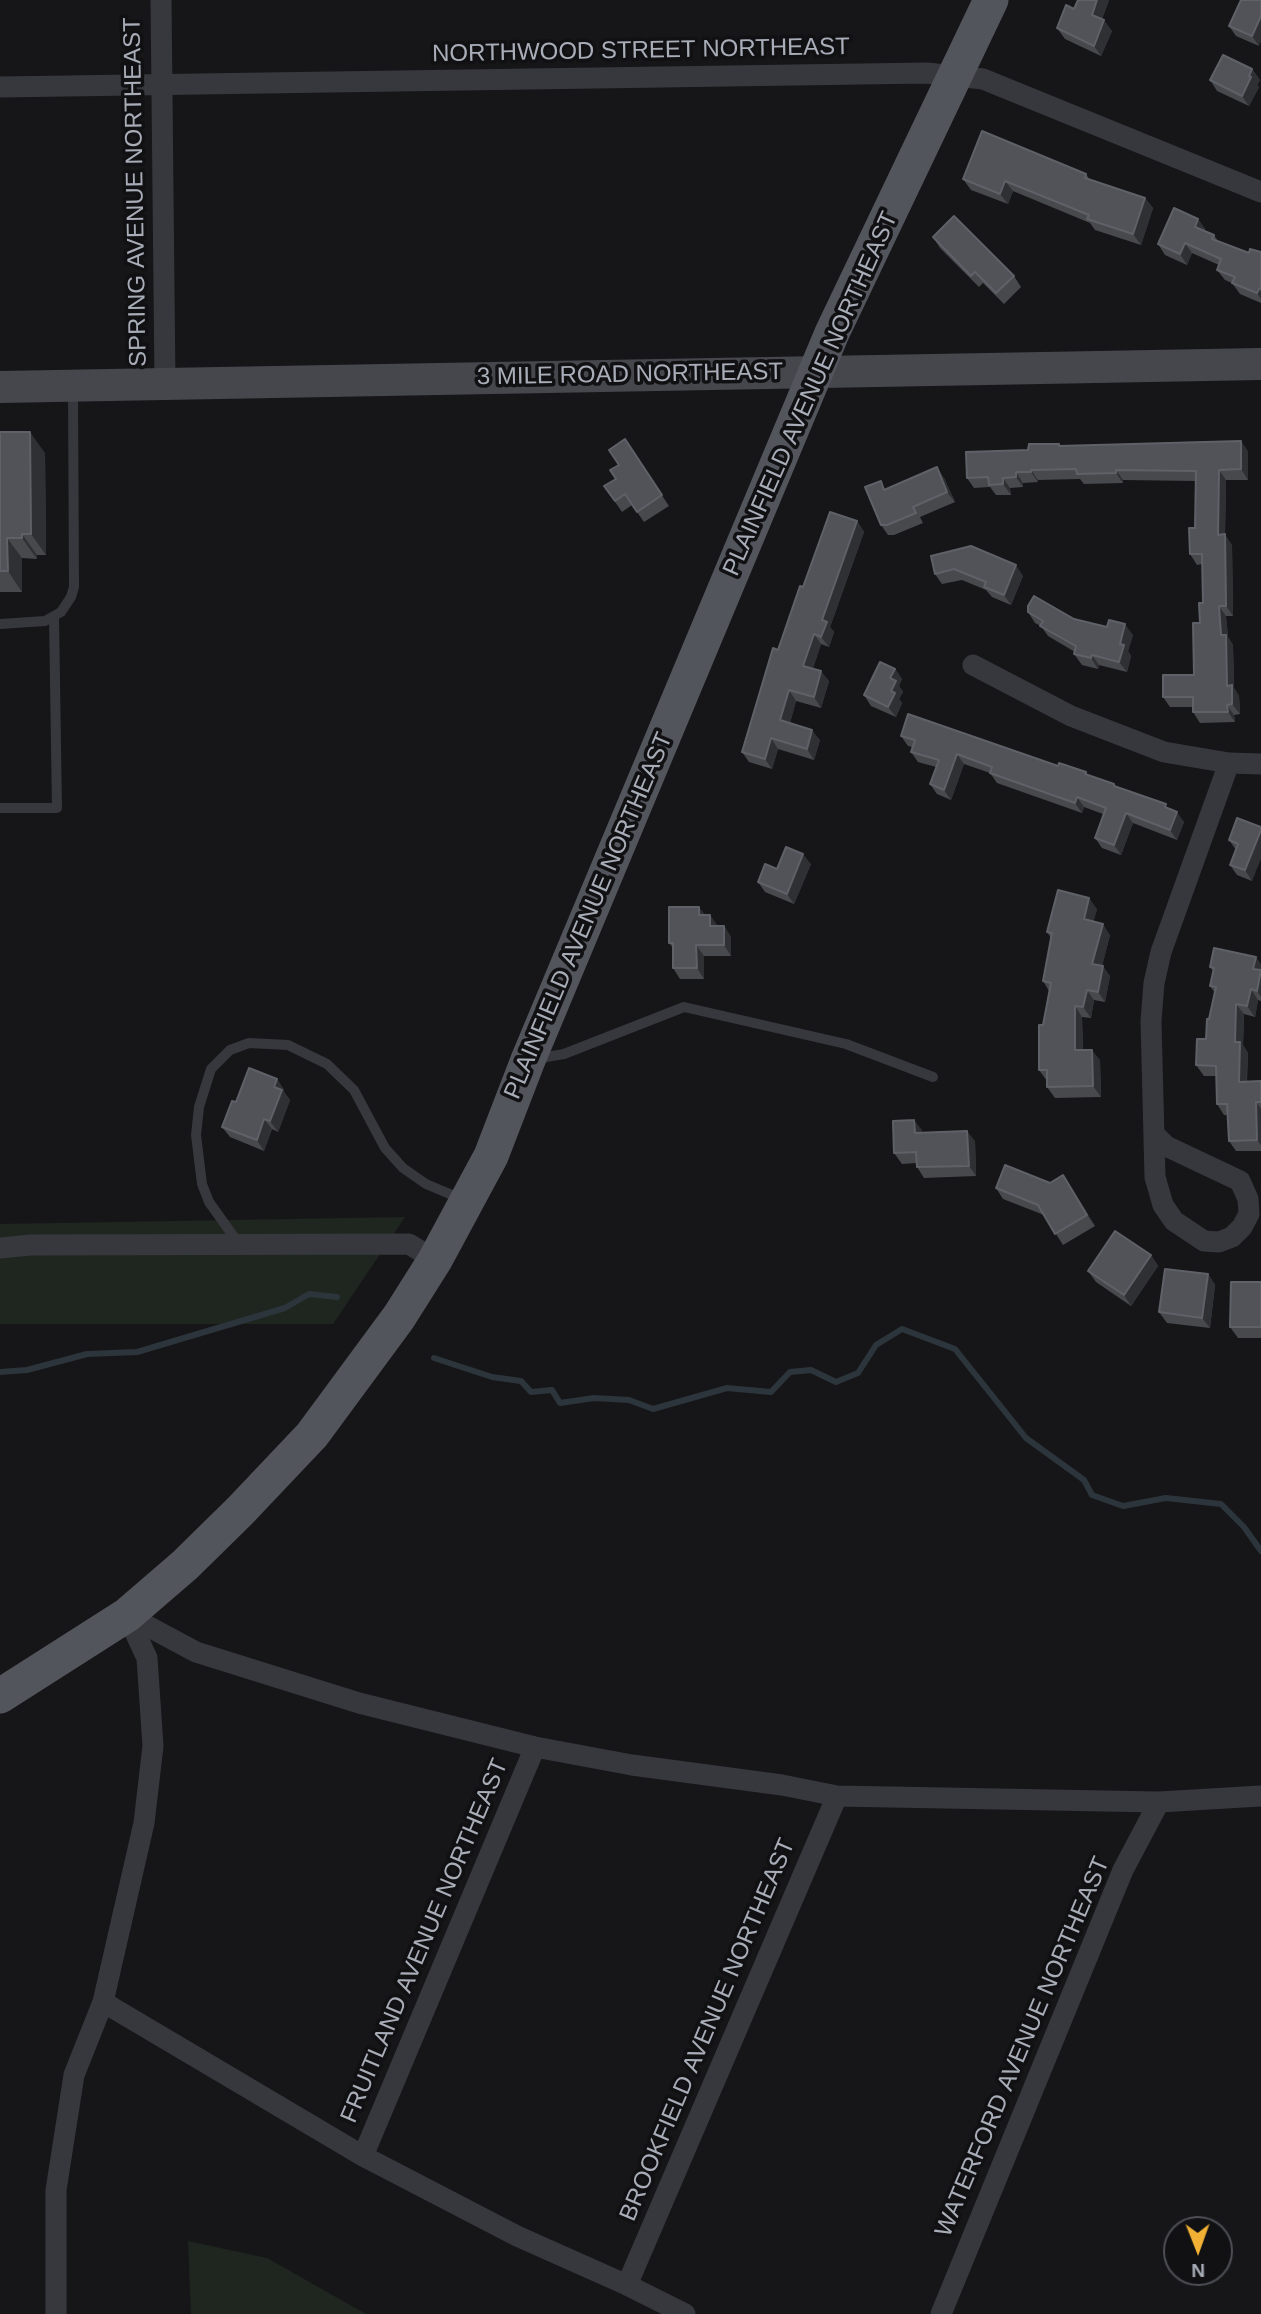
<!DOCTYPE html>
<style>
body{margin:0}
#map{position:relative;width:1261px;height:2314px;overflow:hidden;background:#161618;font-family:Arial,sans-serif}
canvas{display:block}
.north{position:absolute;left:1163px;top:2216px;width:70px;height:70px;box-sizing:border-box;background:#111113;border:2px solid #4d4f55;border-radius:50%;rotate:179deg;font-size:19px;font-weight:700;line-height:28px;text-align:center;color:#a8adb8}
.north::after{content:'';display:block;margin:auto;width:24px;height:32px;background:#f2b134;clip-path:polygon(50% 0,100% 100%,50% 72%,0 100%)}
</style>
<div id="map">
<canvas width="1261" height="2314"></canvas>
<div class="north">N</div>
</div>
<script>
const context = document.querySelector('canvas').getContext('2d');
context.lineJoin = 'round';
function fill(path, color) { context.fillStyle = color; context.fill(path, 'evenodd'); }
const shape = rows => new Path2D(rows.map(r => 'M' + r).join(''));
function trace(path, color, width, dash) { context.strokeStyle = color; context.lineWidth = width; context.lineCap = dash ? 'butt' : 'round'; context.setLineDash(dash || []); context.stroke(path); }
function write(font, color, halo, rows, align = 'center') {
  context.font = font + ' Arial,sans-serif'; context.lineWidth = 7; context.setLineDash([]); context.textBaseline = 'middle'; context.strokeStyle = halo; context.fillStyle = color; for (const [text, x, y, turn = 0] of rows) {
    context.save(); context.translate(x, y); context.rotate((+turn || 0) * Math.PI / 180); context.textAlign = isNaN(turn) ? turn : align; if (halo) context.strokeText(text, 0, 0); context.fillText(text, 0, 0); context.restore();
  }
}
fill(shape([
 [405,1217,333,1324,0,1324,0,1224],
 [188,2241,267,2258,366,2314,191,2314]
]), '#1e261f');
trace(shape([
 [434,1358,492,1377,521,1381,531,1392,552,1390,560,1403,594,1398,629,1400,653,1409,727,1388,771,1392,790,1372,811,1370,836,1382,858,1373,876,1345,902,1329,955,1349,1026,1438,1084,1480,1092,1495,1123,1506,1166,1498,1221,1504,1244,1527,1261,1551],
 [0,1372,27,1370,87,1354,137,1352,285,1308,309,1294,337,1297]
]), '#2c353c', 6);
trace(shape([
 [0,624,45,621,61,612,71,597,74,587,73,388],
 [0,808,57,808,54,617],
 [535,1059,564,1054,684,1007,846,1044,933,1077],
 [239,1244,209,1202,202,1184,196,1135,199,1107,211,1069,230,1050,249,1043,288,1045,327,1064,354,1090,385,1148,403,1168,426,1184,464,1200]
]), '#37383d', 10);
trace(shape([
 [161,0,165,384],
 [0,87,927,73,983,79,1261,192],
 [973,665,1071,716,1164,752,1229,763,1261,764],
 [1154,1134,1166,1146,1240,1181,1248,1199,1249,1214,1242,1227,1232,1237,1219,1242,1204,1241,1174,1221,1163,1205,1155,1177,1151,1021,1154,983,1161,952,1229,763],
 [0,1248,30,1245,409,1244,435,1260],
 [127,1615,196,1652,359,1703,535,1747,632,1765,782,1785,837,1796,1159,1802,1261,1796],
 [103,2002,363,2156,517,2236,627,2285,685,2314],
 [363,2156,535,1747],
 [627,2285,837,1796],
 [56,2314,56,2190,74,2075,103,2002,144,1823,153,1746,147,1658,127,1615],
 [941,2314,1123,1870,1159,1802]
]), '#37383d', 21);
trace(shape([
 [0,387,1261,364]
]), '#45474d', 32);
trace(shape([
 [0,1696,127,1615,185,1565,240,1511,312,1435,399,1317,435,1260,491,1156,528,1060,832,333,991,0]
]), '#53555c', 35);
fill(shape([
 [1078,0,1109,0,1102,19,1112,31,1101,56,1065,39,1057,28,1074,9],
 [1241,0,1259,46,1236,36,1229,26],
 [1252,69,1260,80,1257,85,1259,87,1249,106,1217,91,1210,80],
 [1086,174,1090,180,1145,198,1153,208,1141,245,1095,230,1090,223,1013,191,1008,204,971,190,963,179],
 [1198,219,1205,229,1205,231,1214,235,1218,241,1249,253,1261,252,1261,303,1240,294,1232,283,1225,280,1217,270,1219,265,1192,253,1187,265,1165,255,1158,244],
 [933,237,1014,276,1021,287,1004,304,983,283,979,287,940,248],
 [0,432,45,453,46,555,37,555,37,559,22,558,22,592,0,592],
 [625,439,669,506,644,522,632,505,622,512,604,486,616,479],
 [1059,444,1061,446,1248,451,1248,480,1226,480,1225,535,1232,545,1233,616,1226,616,1228,637,1233,645,1234,688,1239,696,1240,714,1234,715,1235,722,1200,723,1193,712,1193,707,1170,707,1163,697,1194,675,1203,603,1202,564,1197,565,1190,554,1195,528,1196,481,1123,480,1123,483,1084,484,1080,479,1038,480,1038,482,1023,483,1023,487,1010,488,1011,495,996,495,990,487,974,488,967,478,1028,450],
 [944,478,955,502,920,517,923,523,894,535,888,535,881,525,886,489],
 [857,521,864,532,830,627,834,632,829,647,821,644,813,668,829,681,821,708,796,701,790,723,820,740,814,760,778,749,772,769,749,762,742,752,778,650,803,587],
 [931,556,1023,576,1011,605,992,597,986,590,962,580,942,584,935,574],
 [1028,612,1074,619,1133,635,1128,651,1131,656,1127,672,1099,665,1098,669,1082,665,1074,654,1075,652,1048,636,1041,626,1035,623],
 [895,669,902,679,899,686,903,692,899,699,902,703,896,717,871,706,864,695],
 [901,736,1086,772,1088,775,1114,784,1117,787,1170,809,1184,822,1177,840,1133,823,1121,855,1102,848,1095,838,1103,814,1084,807,1082,813,997,783,990,773,964,764,951,800,937,794,930,784,936,767,918,762,911,752,912,747,908,746],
 [1237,818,1252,881,1237,875,1230,865,1236,850,1229,840],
 [811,864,794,904,765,892,758,882,777,869],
 [1097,909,1093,922,1110,935,1102,966,1110,976,1105,1002,1094,1000,1091,1018,1082,1017,1083,1050,1100,1060,1101,1097,1055,1098,1047,1087,1047,1081,1039,1070,1043,1025,1049,991,1043,981,1051,938,1047,932],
 [705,915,718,926,724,926,731,937,731,956,704,956,704,979,680,979,673,968,673,948,669,943],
 [1261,964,1261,1001,1258,1000,1255,1017,1244,1014,1243,1045,1248,1053,1247,1081,1261,1081,1261,1151,1236,1151,1229,1141,1228,1115,1224,1115,1217,1104,1216,1076,1204,1076,1196,1065,1206,1039,1215,993,1210,986,1213,971,1210,967],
 [277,1079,284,1090,284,1092,290,1100,278,1132,272,1129,264,1151,230,1137,222,1127,236,1102],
 [922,1130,922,1132,975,1141,976,1176,924,1178,917,1167,916,1163,902,1164,894,1153],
 [1050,1183,1070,1186,1095,1226,1063,1245,1044,1215,1003,1199,996,1188],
 [1151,1255,1158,1266,1131,1306,1096,1282,1088,1271],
 [1208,1274,1215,1285,1210,1328,1167,1323,1159,1312],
 [1261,1282,1261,1338,1238,1338,1230,1327]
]), '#47494d');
fill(shape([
 [1097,0,1109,0,1099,26,1092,15],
 [1261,16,1261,41,1259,46,1252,36],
 [1104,20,1112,31,1101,56,1094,46],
 [1252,69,1260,80,1257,85,1259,87,1249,106,1242,96],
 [1005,181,1013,191,1008,204,1000,194],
 [1145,198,1153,208,1141,245,1133,234],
 [1198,219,1205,229,1202,237,1195,227],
 [1185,243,1192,253,1187,265,1180,254],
 [1259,289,1261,292,1261,299,1257,293],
 [30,432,45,453,46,555,31,534],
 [1241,441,1248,451,1248,480,1241,469],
 [937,467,944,478,955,502,947,492],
 [1031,470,1038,480,1038,482,1031,472],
 [1116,470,1123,480,1123,483,1116,473],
 [1219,470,1226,480,1225,535,1232,545,1233,616,1226,606,1218,535],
 [1016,472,1023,483,1023,487,1016,477],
 [1003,478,1010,488,1011,495,1003,484],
 [857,521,864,532,830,627,834,632,829,647,821,637,822,620],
 [22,534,37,555,37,559,22,538],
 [7,538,22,558,22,592,8,571],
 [1016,565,1023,576,1011,605,1004,595],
 [1219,606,1226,616,1228,637,1233,645,1234,688,1239,696,1240,714,1232,704,1227,686,1221,635],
 [1125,624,1133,635,1128,651,1131,656,1127,672,1119,662,1120,644],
 [814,634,821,644,810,676,803,666],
 [1092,655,1099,665,1098,669,1091,658],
 [895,669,902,679,899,686,903,692,899,699,902,703,896,717,888,707,891,691,890,678],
 [821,671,829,681,821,708,814,697],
 [789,690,796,701,788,730,780,720],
 [1227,705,1234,715,1235,722,1228,712],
 [812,730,820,740,814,760,807,749],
 [771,738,778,749,772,769,765,759],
 [957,754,964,764,951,800,944,790],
 [1077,797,1084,807,1082,813,1075,803],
 [1177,812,1184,822,1177,840,1170,830],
 [1126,813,1133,823,1121,855,1114,845],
 [1261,830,1261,859,1252,881,1245,870],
 [803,854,811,864,794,904,787,894],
 [1089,898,1097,909,1091,930,1084,919],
 [699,907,707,917,699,915],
 [710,915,718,926,710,926],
 [1103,924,1110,935,1100,974,1092,964],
 [724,926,731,937,731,956,724,945],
 [696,945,704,956,704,979,697,968],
 [1256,957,1261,964,1261,997,1257,991,1253,969],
 [1103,966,1110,976,1105,1002,1098,992],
 [1251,989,1258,1000,1255,1017,1247,1006],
 [1087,990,1094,1000,1091,1018,1083,1007],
 [1236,1004,1244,1014,1243,1045,1248,1053,1246,1092,1239,1082,1235,1042],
 [1075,1006,1082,1017,1083,1061,1075,1050],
 [1092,1050,1100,1060,1101,1097,1093,1086],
 [277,1079,284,1090,284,1092,290,1100,278,1132,270,1121,274,1087],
 [1256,1102,1261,1109,1261,1145,1257,1140],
 [264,1119,272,1129,264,1151,257,1140],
 [914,1120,922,1130,922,1143,915,1133],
 [967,1131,975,1141,976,1176,969,1166],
 [1063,1175,1070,1186,1095,1226,1087,1215],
 [1151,1255,1158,1266,1131,1306,1124,1295],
 [1208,1274,1215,1285,1210,1328,1202,1318]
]), '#2f3033');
const building = shape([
 [1078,0,1097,0,1092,15,1104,20,1094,46,1057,28,1066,5,1074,9,1078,0],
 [1241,0,1261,0,1261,16,1252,36,1229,26,1241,0],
 [1223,55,1252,69,1249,76,1251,77,1242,96,1210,80,1223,55],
 [982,131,1086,174,1085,178,1145,198,1133,234,1087,219,1089,215,1005,181,1000,194,963,179,982,131],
 [1174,208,1198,219,1195,227,1214,235,1212,239,1249,253,1250,249,1261,252,1261,288,1259,289,1257,293,1232,283,1235,277,1217,270,1221,259,1185,243,1180,254,1158,244,1174,208],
 [954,216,1014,276,996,293,975,272,971,276,933,237,954,216],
 [0,432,30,432,31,534,22,534,22,538,7,538,8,571,0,571,0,432],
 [625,439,662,495,637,512,625,494,615,501,604,486,616,479,610,470,619,465,609,450,625,439],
 [1241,441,1241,469,1219,470,1218,535,1225,534,1226,606,1219,606,1221,635,1226,635,1227,686,1232,685,1232,704,1227,705,1228,712,1193,712,1193,697,1163,697,1163,675,1194,675,1193,623,1200,623,1199,603,1203,603,1202,554,1190,554,1189,528,1195,528,1196,471,1116,470,1116,473,1077,474,1076,469,1031,470,1031,472,1016,472,1016,477,1003,478,1003,484,989,485,988,477,967,478,966,452,1028,450,1029,444,1059,444,1059,446,1241,441],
 [937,467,947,492,913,507,916,513,887,525,881,525,865,487,881,481,884,490,937,467],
 [830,512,857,521,822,620,827,622,821,637,814,634,803,666,821,671,814,697,789,690,780,720,812,730,807,749,771,738,765,759,742,752,773,648,778,650,800,586,803,587,830,512],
 [971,546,1016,565,1004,595,984,587,986,582,954,569,935,574,931,556,971,546],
 [1034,596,1074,619,1107,627,1109,620,1125,624,1120,644,1124,645,1119,662,1092,655,1091,658,1074,654,1076,646,1040,626,1043,621,1028,612,1028,606,1034,596],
 [880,662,895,669,890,678,896,681,891,691,895,693,888,707,864,695,880,662],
 [908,714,1058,766,1059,763,1086,772,1085,774,1114,784,1114,786,1166,804,1165,807,1177,812,1170,830,1126,813,1114,845,1095,838,1106,808,1077,797,1075,803,990,773,992,767,957,754,944,790,930,784,939,760,911,752,915,740,901,736,908,714],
 [1237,818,1261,827,1261,830,1245,870,1230,865,1238,844,1229,840,1237,818],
 [786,847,803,854,787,894,758,882,765,864,777,869,786,847],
 [1058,890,1089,898,1084,919,1103,924,1092,964,1103,966,1098,992,1087,990,1083,1007,1075,1006,1075,1050,1092,1050,1093,1086,1047,1087,1047,1070,1039,1070,1039,1025,1043,1025,1051,983,1043,981,1052,933,1047,932,1058,890],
 [669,907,699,907,699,915,710,915,710,926,724,926,724,945,696,945,697,968,673,968,673,943,669,943,669,907],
 [1214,948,1256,957,1253,969,1261,970,1257,991,1251,989,1247,1006,1236,1004,1235,1042,1240,1042,1239,1082,1261,1081,1261,1102,1256,1102,1257,1140,1229,1141,1227,1104,1217,1104,1216,1066,1196,1065,1197,1039,1206,1039,1207,1019,1209,1019,1216,987,1210,986,1214,968,1210,967,1214,948],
 [249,1068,277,1079,274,1087,282,1090,270,1121,264,1119,257,1140,222,1127,232,1101,236,1102,249,1068],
 [914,1120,915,1133,967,1131,969,1166,917,1167,916,1152,894,1153,893,1121,914,1120],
 [1005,1165,1050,1183,1063,1175,1087,1215,1055,1234,1038,1205,996,1188,1005,1165],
 [1115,1231,1151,1255,1124,1295,1088,1271,1115,1231],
 [1165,1269,1208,1274,1202,1318,1159,1312,1165,1269],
 [1231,1282,1261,1282,1261,1327,1230,1327,1231,1282]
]);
fill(building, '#525359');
trace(building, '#5f6168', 2);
write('24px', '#a8adb8', '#111113', [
 ["NORTHWOOD STREET NORTHEAST",641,51,-1],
 ["SPRING AVENUE NORTHEAST",136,192,-91],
 ["3 MILE ROAD NORTHEAST",630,375,-1],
 ["PLAINFIELD AVENUE NORTHEAST",811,394,-66],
 ["PLAINFIELD AVENUE NORTHEAST",589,916,-67],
 ["FRUITLAND AVENUE NORTHEAST",425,1941,-67],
 ["BROOKFIELD AVENUE NORTHEAST",708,2030,-67],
 ["WATERFORD AVENUE NORTHEAST",1023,2047,-67]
]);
</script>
